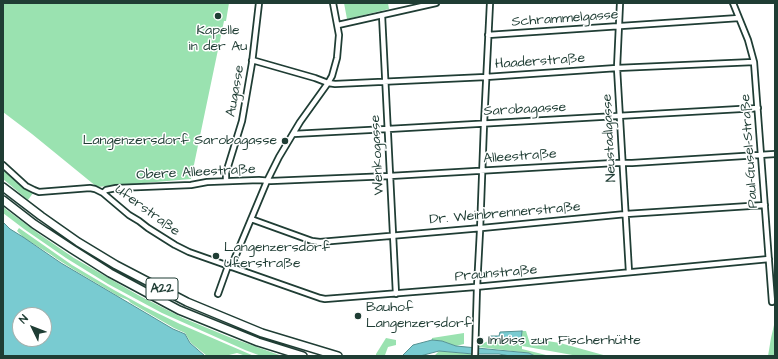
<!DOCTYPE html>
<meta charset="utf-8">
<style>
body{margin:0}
#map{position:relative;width:778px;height:359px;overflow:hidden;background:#fff;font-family:"Architects Daughter",sans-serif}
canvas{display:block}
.frame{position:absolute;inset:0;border:4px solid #1f3d34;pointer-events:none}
.north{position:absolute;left:12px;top:307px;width:40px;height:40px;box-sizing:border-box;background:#fff;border:1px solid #a5b1ae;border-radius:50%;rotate:313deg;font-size:11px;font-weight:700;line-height:16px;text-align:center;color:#1f3d34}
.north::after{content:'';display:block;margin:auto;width:14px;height:18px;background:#1f3d34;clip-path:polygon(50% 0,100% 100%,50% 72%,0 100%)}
</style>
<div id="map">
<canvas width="778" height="359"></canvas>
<div class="frame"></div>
<div class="north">N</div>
</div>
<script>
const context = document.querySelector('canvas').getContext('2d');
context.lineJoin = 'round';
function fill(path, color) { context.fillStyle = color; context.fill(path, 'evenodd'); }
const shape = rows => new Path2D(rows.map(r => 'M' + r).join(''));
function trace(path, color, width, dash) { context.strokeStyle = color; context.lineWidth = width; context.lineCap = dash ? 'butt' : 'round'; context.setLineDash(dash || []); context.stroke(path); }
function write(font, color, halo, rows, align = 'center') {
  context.font = font + ' "Architects Daughter",sans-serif'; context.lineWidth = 3; context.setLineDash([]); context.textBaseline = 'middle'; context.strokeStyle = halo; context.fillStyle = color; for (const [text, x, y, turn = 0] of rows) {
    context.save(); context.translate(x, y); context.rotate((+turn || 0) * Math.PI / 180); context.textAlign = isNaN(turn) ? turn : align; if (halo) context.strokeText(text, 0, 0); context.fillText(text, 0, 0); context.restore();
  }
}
fill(shape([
 [3,3,229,3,226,21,224,21,191,179,97,187,32,134,3,112],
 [344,3,388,3,389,9,347,19],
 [3,167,22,184,33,193,28,200,3,179],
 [3,207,39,234,74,258,138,295,183,318,229,337,282,356,261,356,245,350,162,313,136,299,108,284,66,258,24,229,3,213],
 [19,228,72,265,114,290,145,307,180,324,254,356,246,356,237,353,225,356,207,356,191,343,185,333,174,328,131,303,128,300,118,296,76,271,57,259,50,254,24,238,17,231],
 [775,312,775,356,768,356,771,338,774,325],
 [522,331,526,331,530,344,541,340,560,343,607,356,578,356,522,346,522,349,546,355,561,356,535,356,529,353,479,347,479,344,482,344,488,341,521,341],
 [464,333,464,344,456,346,442,341,432,340,432,338],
 [386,338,396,340,396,345,388,347,385,355,385,356,376,356,376,354],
 [439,351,472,354,472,356,434,356]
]), '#9ae2b0');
const water = shape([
 [3,222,10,229,23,237,61,263,173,329,185,334,190,343,205,356,3,356,3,222],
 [20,315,44,315,44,339,20,339,20,315],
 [522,331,521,341,488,341,488,336,499,336,500,332,522,331],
 [432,340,442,341,456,346,529,353,535,356,510,356,499,354,473,354,439,351,420,356,404,356,403,355,413,345,432,340]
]);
fill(water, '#79cbd1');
trace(water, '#559292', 1);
const minor = shape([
 [620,3,617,68,629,272],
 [733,3,748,40,754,62,772,302],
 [382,15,396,294],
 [338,25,436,3],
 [488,35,739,18],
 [252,60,315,78,328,83,335,84,486,77,617,68,754,62],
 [293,134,388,129,758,108],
 [3,165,26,186,34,190,39,192,90,188,95,189,103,193,129,215,139,221,148,228,175,245,189,252,320,298,325,299,475,287,769,259],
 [226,181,226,173,242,121,252,63,259,3],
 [103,193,106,190,116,188,191,185,207,182,259,180,271,181,390,176,614,163,632,163,775,154],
 [251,219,312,241,320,242,482,228,626,214,765,205],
 [231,267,267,181,279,157,300,122,328,83,332,76,337,58,339,35,333,3],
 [218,294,228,266],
 [475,356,477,287,480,231,484,124,490,3]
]);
const highway = shape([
 [3,187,41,216,78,242,116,265,187,302,262,333,338,356],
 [3,200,34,224,72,249,110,273,179,310,258,342,303,356]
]);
trace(minor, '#1f3d34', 8);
trace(highway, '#1f3d34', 10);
trace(minor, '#fff', 4.5);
trace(highway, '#fff', 7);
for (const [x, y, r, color] of [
 [218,16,4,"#1f3d34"],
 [285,141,4,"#1f3d34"],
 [216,256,4,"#1f3d34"],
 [358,316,4,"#1f3d34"],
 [480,341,4,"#1f3d34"]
]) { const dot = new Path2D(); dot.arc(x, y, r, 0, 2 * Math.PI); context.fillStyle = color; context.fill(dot); trace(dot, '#fff', 1.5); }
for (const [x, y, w] of [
 [162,289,32]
]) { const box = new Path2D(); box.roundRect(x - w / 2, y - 11, w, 22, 3); context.fillStyle = '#fff'; context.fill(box); trace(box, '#1f3d34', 1); }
write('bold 13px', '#1f3d34', null, [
 ["A22",162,289]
]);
write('14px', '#1f3d34', '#fff', [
 ["Schrammelgasse",565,19,-4],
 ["Haaderstraße",540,62,-4],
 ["Augasse",236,91,-80],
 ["Sarobagasse",525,110,-3],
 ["Neustadlgasse",610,138,-93],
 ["Paul-Gusel-Straße",750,151,-94],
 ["Wenkogasse",378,155,-93],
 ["Alleestraße",520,157,-4],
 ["Obere Alleestraße",196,173,-3],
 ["Uferstraße",147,211,36],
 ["Dr. Weinbrennerstraße",505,214,-5],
 ["Praunstraße",496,274,-5]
]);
write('14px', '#1f3d34', '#fff', [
 ["Kapelle",218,31,"center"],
 ["in der Au",218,47,"center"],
 ["Langenzersdorf Sarobagasse",277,141,"right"],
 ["Langenzersdorf",224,248],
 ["Uferstraße",224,264],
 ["Bauhof",366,308],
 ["Langenzersdorf",366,324],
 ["Imbiss zur Fischerhütte",488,341]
], 'left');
</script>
